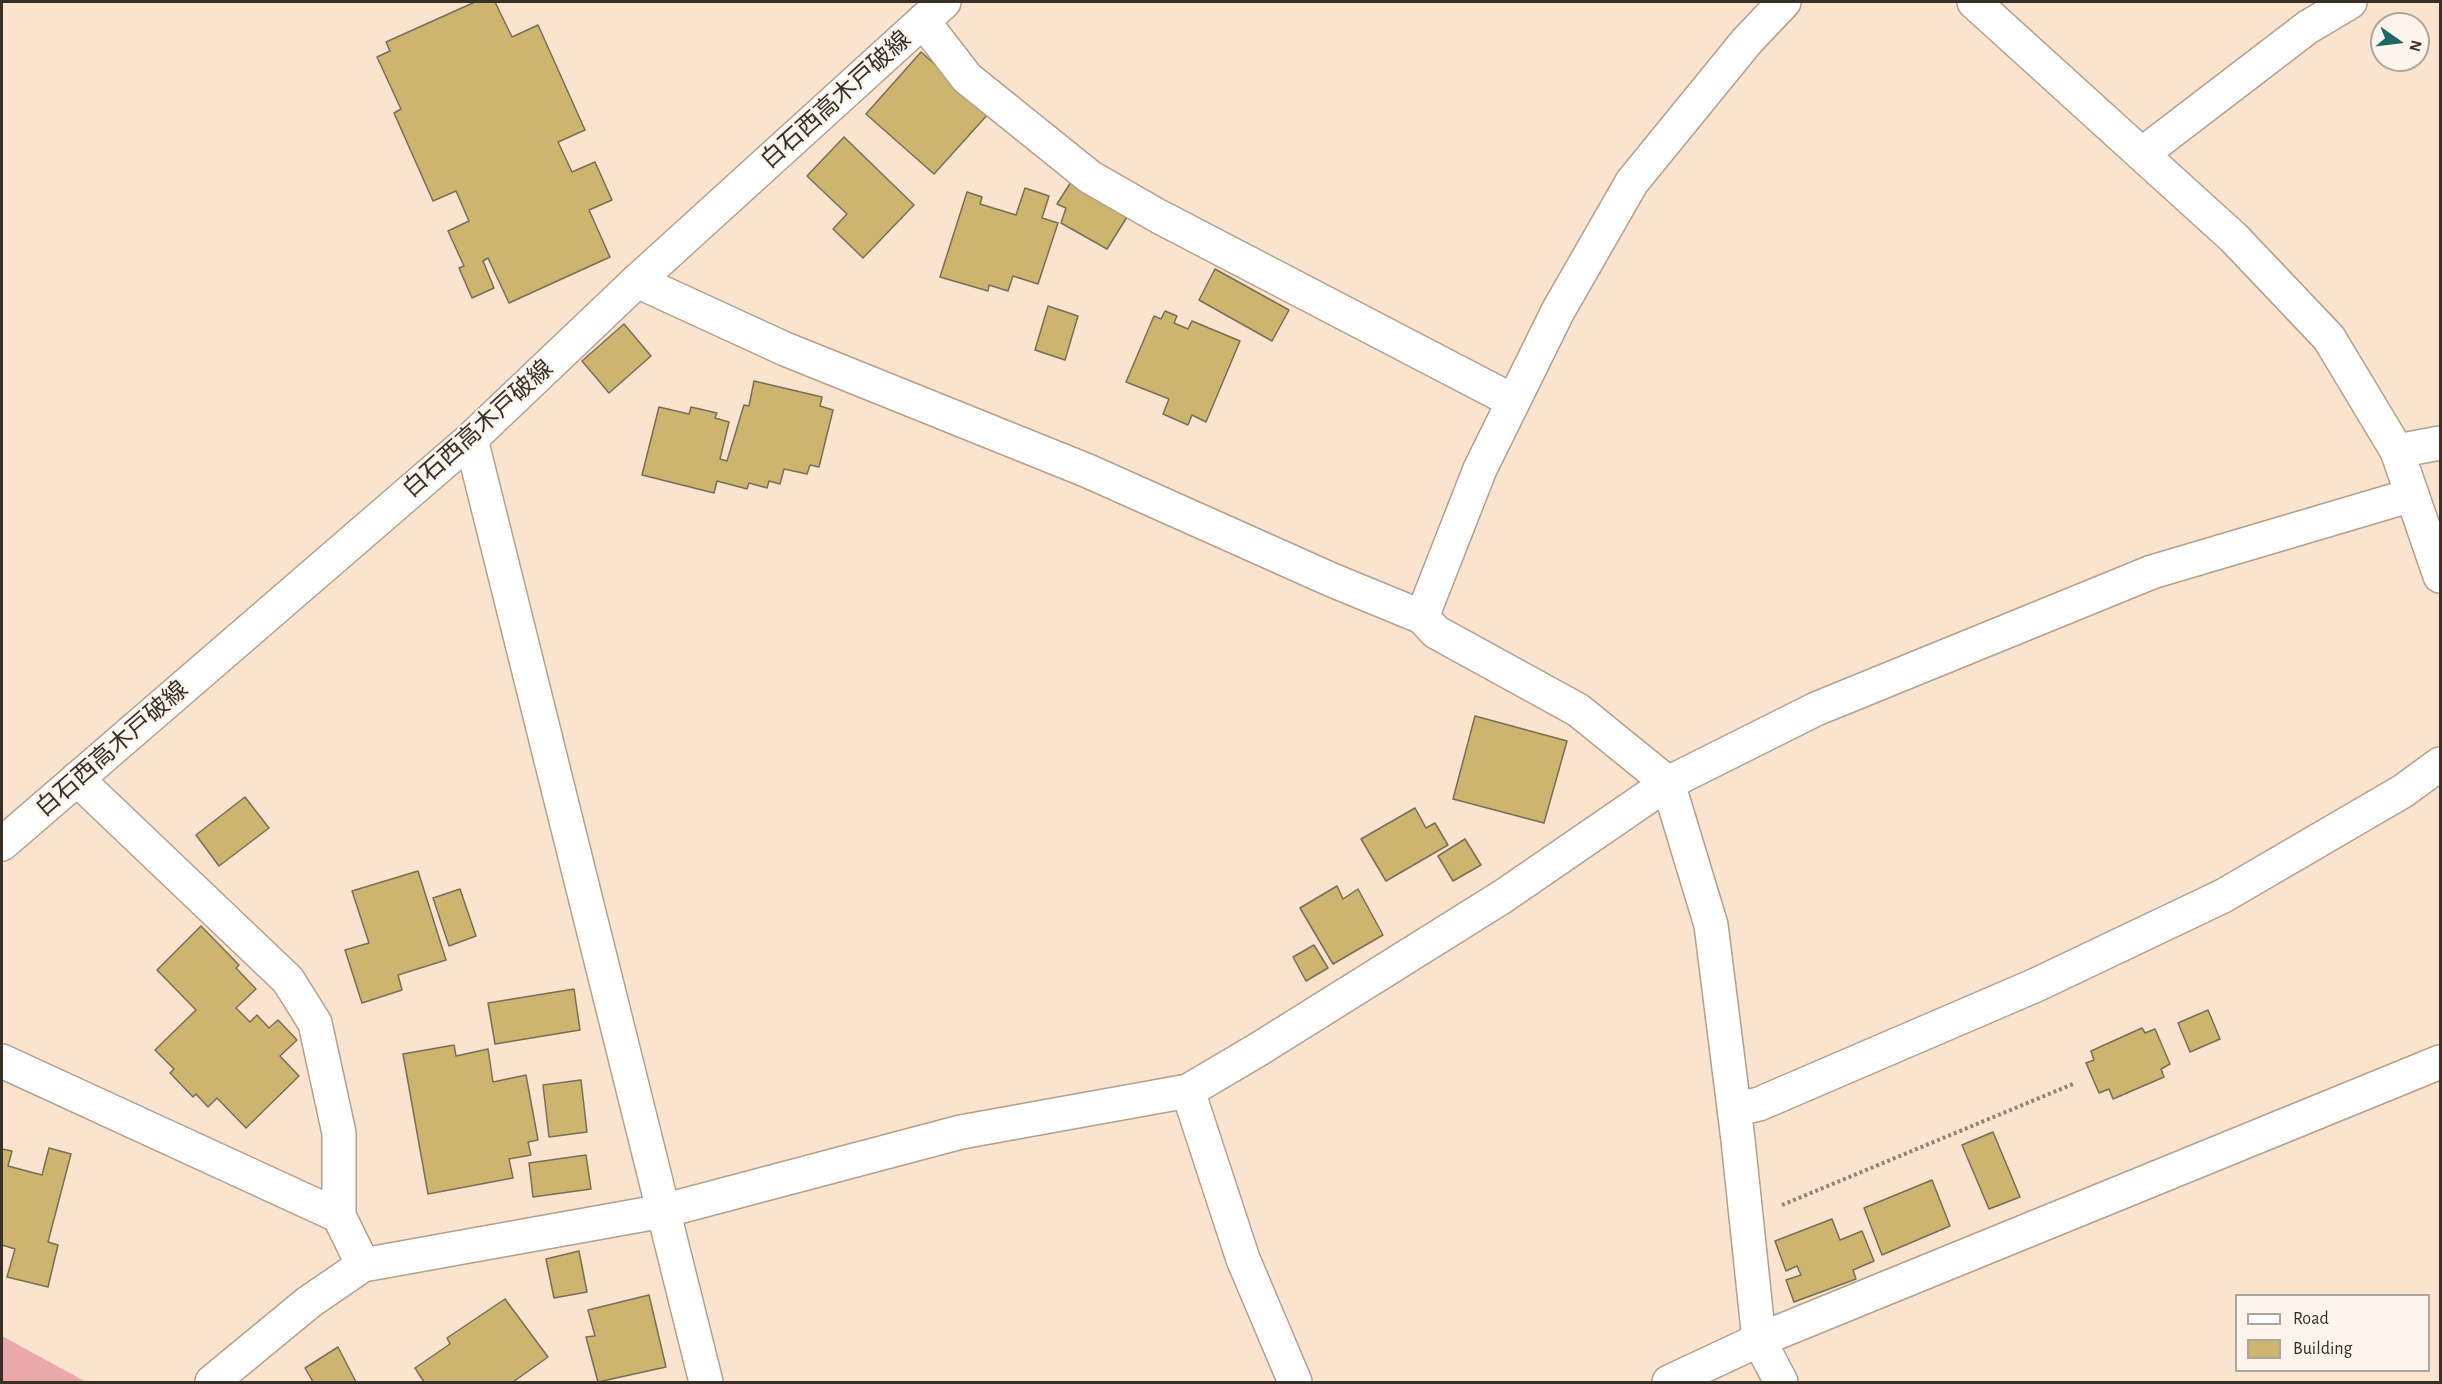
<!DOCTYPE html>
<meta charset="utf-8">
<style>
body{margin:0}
#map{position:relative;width:2442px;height:1384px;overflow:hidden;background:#fae4cf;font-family:"Alegreya Sans",sans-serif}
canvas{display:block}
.frame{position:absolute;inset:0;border:3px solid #382f27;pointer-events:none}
.legend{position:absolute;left:2235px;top:1294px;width:195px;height:78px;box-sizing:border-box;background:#fdf4ec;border:2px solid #aea59d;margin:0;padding:8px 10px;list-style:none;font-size:18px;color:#382f27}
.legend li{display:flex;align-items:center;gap:12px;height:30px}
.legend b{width:30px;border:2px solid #aea59d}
.north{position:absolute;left:2370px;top:12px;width:60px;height:60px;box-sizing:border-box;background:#fdf4ec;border:2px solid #aea59d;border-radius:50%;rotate:104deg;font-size:16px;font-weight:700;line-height:24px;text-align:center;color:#382f27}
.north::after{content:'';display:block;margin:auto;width:21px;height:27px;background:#1c6866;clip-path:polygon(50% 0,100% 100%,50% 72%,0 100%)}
</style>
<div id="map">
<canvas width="2442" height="1384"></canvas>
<div class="frame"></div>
<ul class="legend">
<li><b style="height:8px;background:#fff"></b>Road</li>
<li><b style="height:16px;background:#ceb56f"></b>Building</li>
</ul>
<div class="north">N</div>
</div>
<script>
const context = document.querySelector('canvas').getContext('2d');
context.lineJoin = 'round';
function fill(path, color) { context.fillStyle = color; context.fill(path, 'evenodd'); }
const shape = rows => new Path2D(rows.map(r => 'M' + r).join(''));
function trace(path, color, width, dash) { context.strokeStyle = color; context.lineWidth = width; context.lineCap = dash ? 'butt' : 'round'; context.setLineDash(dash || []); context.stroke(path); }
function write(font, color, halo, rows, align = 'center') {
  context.font = font + ' "Alegreya Sans","Noto Sans JP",sans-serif'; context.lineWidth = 4.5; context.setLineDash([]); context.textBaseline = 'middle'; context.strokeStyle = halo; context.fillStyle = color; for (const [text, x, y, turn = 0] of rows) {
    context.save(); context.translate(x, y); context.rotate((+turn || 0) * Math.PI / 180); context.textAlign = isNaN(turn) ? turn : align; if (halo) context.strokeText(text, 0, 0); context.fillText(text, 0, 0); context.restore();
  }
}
fill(shape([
 [2,1336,86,1382,2,1382]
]), '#e8a8ac');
const building = shape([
 [475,2,495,2,512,37,538,25,585,130,558,142,572,172,595,162,612,200,589,210,610,257,509,303,488,258,483,261,494,288,472,298,459,268,464,266,448,231,469,221,456,191,433,201,394,113,401,109,377,57,390,51,386,42,475,2],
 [921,52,989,113,934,174,866,114,921,52],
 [844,137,914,205,863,258,833,229,847,214,807,176,844,137],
 [1071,182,1127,217,1107,249,1061,223,1066,208,1057,204,1071,182],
 [1025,188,1049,196,1042,218,1058,223,1038,284,1013,276,1008,291,989,285,988,291,940,277,967,192,982,197,980,204,1016,215,1025,188],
 [1215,269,1289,310,1272,341,1199,300,1215,269],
 [1048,306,1078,316,1065,360,1035,350,1048,306],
 [1165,311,1177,316,1174,323,1188,329,1192,321,1240,341,1206,422,1192,415,1188,425,1163,414,1169,399,1126,382,1154,316,1161,319,1165,311],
 [624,324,651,356,609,393,582,361,624,324],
 [754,381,822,397,820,406,833,410,819,467,810,465,807,474,784,469,780,484,769,481,767,488,749,483,747,489,717,481,714,493,642,475,659,407,689,414,691,407,717,413,715,418,729,422,720,459,727,461,744,405,749,406,754,381],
 [1475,716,1567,741,1544,823,1453,799,1475,716],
 [245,797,269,828,219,866,196,835,245,797],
 [1415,808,1426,828,1435,823,1448,845,1386,881,1361,839,1415,808],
 [1465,839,1481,865,1453,881,1438,856,1465,839],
 [418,871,446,960,398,975,402,990,362,1003,345,950,369,943,352,891,418,871],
 [1337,886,1343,899,1358,889,1383,935,1333,964,1300,908,1337,886],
 [460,889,476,936,449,946,433,898,460,889],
 [201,926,239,965,236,968,256,989,236,1008,250,1022,257,1015,269,1028,278,1020,297,1040,280,1056,299,1076,246,1128,217,1098,208,1107,196,1094,193,1097,170,1073,174,1069,155,1050,196,1010,157,970,201,926],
 [1314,945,1328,968,1306,981,1293,957,1314,945],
 [574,989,580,1030,495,1044,488,1003,574,989],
 [2208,1010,2220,1039,2190,1052,2178,1023,2208,1010],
 [2142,1028,2145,1033,2155,1029,2170,1064,2161,1069,2164,1077,2113,1099,2109,1089,2099,1093,2086,1063,2094,1060,2091,1051,2142,1028],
 [454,1045,456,1056,488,1049,493,1082,526,1075,538,1140,528,1142,531,1155,509,1159,513,1178,428,1194,403,1054,454,1045],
 [581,1080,587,1132,549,1137,543,1085,581,1080],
 [1993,1132,2020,1197,1989,1209,1962,1145,1993,1132],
 [49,1148,71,1154,48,1242,58,1245,48,1287,7,1277,15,1249,2,1245,2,1149,12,1151,8,1166,42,1175,49,1148],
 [586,1155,591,1189,533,1197,529,1163,586,1155],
 [1932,1180,1950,1226,1882,1255,1864,1208,1932,1180],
 [1832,1219,1840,1240,1862,1231,1874,1261,1853,1270,1856,1279,1794,1302,1786,1280,1801,1275,1797,1266,1786,1271,1775,1241,1832,1219],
 [579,1251,587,1292,554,1298,546,1259,579,1251],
 [649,1295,666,1367,598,1382,586,1337,595,1336,588,1310,649,1295],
 [505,1299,548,1357,513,1382,424,1382,415,1368,450,1344,447,1338,505,1299],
 [338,1347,356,1382,313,1382,305,1368,338,1347]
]);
fill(building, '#ceb56f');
trace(building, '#776e56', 1.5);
const street = shape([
 [923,21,967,78,1090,177,1158,216,1513,401],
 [2142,154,2308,27,2350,2],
 [637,281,785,349,1088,471,1332,580,1422,617,1436,632,1578,710,1668,783,1711,925,1738,1140,1759,1340,1781,1382],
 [471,439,706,1382],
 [2397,451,2440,443],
 [1422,617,1480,469,1558,311,1632,182,1747,41,1784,2],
 [77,779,288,980,315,1023,339,1133,339,1216,363,1265],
 [2,1061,339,1216],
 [1188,1091,1243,1259,1295,1382],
 [1734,1110,1759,1104,2036,985,2223,896,2403,791,2440,764],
 [212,1382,309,1302,363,1265,663,1211,961,1132,1188,1091,1259,1049,1502,897,1668,783,1816,709,2152,572,2412,495],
 [1669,1382,1759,1340,2440,1062]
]);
const secondary = shape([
 [1974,2,2234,238,2329,338,2397,451,2440,576],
 [2,844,471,439,637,281,944,2]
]);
trace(street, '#b49f8c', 36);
trace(secondary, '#b49f8c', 36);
trace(shape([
 [1782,1205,2073,1084]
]), '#918274', 4, [3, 3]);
trace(street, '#fff', 33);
trace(secondary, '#fff', 33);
write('24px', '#382f27', '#fdf4ec', [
 ["白石西高木戸破線",836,100,-42],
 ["白石西高木戸破線",478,429,-42],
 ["白石西高木戸破線",112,749,-41]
]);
</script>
